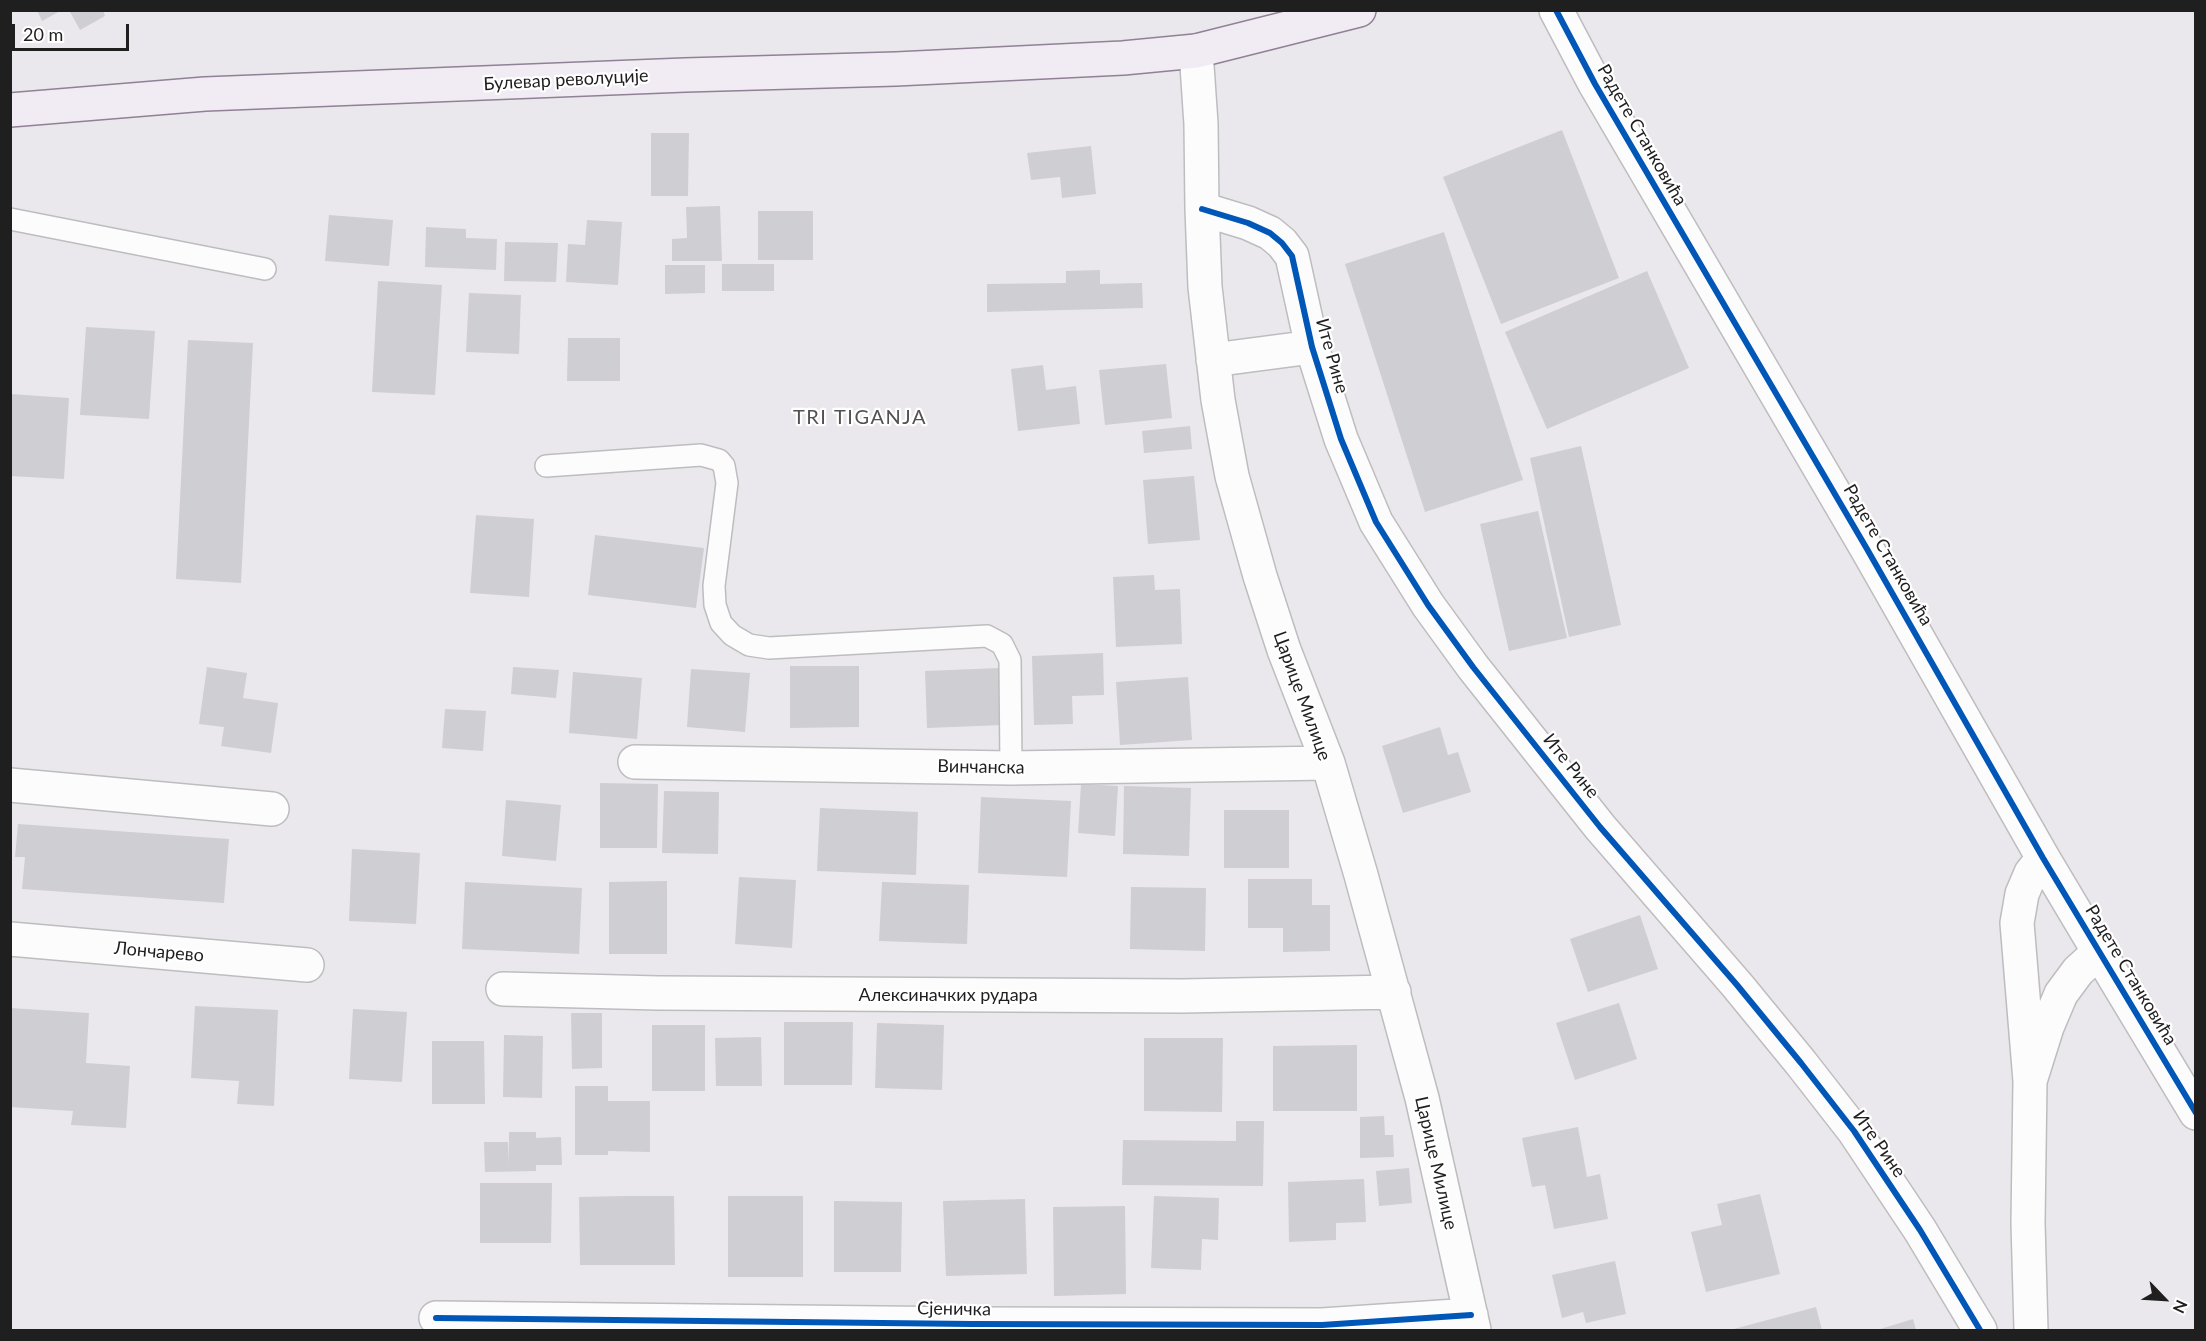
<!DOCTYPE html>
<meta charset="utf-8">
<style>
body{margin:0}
#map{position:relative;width:2206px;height:1341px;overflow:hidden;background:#eae8ed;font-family:Lato,sans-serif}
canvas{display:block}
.frame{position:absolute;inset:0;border:12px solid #1f1f1f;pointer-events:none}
.north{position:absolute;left:2134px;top:1269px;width:60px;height:60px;-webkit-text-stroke:4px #fff;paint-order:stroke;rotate:115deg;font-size:16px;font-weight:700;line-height:24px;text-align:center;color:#1f1f1f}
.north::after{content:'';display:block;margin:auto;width:21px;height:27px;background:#1f1f1f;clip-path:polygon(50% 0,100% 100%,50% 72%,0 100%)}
.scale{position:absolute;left:12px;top:24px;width:117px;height:27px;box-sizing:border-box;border:3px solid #1f1f1f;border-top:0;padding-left:8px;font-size:18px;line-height:21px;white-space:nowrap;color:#1f1f1f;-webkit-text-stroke:4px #fff;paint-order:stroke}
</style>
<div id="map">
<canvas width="2206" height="1341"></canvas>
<div class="frame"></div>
<div class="north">N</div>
<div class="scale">20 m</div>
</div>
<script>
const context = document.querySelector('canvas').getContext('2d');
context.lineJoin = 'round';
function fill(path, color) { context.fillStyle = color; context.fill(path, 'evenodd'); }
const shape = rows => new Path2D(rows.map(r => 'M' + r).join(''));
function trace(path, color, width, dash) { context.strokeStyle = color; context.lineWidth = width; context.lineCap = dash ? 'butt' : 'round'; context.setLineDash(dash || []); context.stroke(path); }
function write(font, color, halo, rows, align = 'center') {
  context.font = font + ' Lato,sans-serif'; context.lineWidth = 4.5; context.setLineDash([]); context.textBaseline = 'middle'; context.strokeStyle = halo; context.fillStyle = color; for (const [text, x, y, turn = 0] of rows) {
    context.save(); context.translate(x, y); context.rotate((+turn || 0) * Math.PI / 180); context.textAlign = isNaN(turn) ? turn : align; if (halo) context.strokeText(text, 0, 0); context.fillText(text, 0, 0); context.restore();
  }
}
fill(shape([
 [37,10,62,10,42,21],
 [69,10,103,10,105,16,80,30],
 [1562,130,1619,278,1501,324,1443,177],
 [651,133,689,133,688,196,651,196],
 [1091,146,1096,194,1062,198,1060,177,1031,180,1027,153],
 [720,206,722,261,672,261,672,239,687,238,686,207],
 [758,211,813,211,813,260,758,260],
 [329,215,393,220,389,266,325,261],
 [587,220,622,222,618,285,566,282,568,244,585,245],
 [426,227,466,229,466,238,497,239,496,270,425,267],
 [1444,232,1523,480,1425,512,1345,264],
 [505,242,558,243,556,282,504,281],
 [722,264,774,264,774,291,722,291],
 [665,265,705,265,705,293,665,294],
 [1100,270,1100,284,1142,283,1143,308,987,312,987,284,1066,283,1066,271],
 [1647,271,1689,368,1547,429,1505,332],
 [378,281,442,285,435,395,372,392],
 [469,293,521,295,519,354,466,352],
 [86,327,155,331,149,419,80,415],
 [568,338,620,338,620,381,567,381],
 [188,340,253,343,241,583,176,579],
 [1166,364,1172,418,1105,425,1099,370],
 [1043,365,1046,390,1076,386,1080,424,1018,431,1011,369],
 [10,394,69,398,64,479,10,476],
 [1190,426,1192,449,1144,453,1142,431],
 [1581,446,1621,625,1569,637,1530,458],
 [1194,476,1200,540,1148,544,1143,480],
 [1538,511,1567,638,1509,651,1480,524],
 [476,515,534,519,529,597,470,593],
 [595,535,704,548,696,608,588,595],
 [1154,575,1155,590,1180,589,1182,644,1116,647,1113,577],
 [1103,653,1104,695,1072,696,1073,724,1034,725,1032,656],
 [790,666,859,666,859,727,790,728],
 [207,667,247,673,243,698,278,703,271,753,221,746,224,727,199,724],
 [513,667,559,670,556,698,511,694],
 [999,668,1002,725,927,728,925,671],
 [691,669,750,673,745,732,687,727],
 [573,672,642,678,637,739,569,733],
 [1188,677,1192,740,1120,745,1116,682],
 [445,709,486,711,483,751,442,748],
 [1440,727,1448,755,1458,752,1471,792,1403,813,1382,746],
 [600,783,658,784,657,848,600,848],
 [1081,784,1118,786,1115,836,1078,833],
 [1124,786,1191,788,1189,856,1123,854],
 [664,791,719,792,718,854,662,853],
 [981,797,1071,801,1067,877,978,873],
 [506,800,561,805,556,861,502,856],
 [820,808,918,812,916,875,817,871],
 [1224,810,1289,810,1289,868,1224,868],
 [18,824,229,839,224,903,22,889,25,857,15,857],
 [352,849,420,853,416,924,349,921],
 [739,877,796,880,792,948,735,944],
 [1248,879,1312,879,1312,905,1330,905,1330,951,1283,952,1283,928,1248,928],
 [667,881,667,954,609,954,609,882],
 [465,882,582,888,579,954,462,949],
 [882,882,969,885,967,944,879,941],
 [1131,887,1206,888,1205,951,1130,949],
 [1640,915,1658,969,1588,992,1570,939],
 [1619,1003,1637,1059,1575,1080,1556,1023],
 [195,1006,278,1010,274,1106,237,1104,239,1081,191,1078],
 [10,1008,89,1013,86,1063,130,1066,126,1128,71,1125,73,1111,10,1107],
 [353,1009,407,1012,402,1082,349,1079],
 [571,1013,602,1013,602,1068,572,1069],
 [784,1022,853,1022,852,1085,784,1085],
 [877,1023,944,1025,942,1090,875,1088],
 [652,1025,705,1025,705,1091,652,1091],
 [504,1035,543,1036,542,1098,503,1097],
 [761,1037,762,1086,716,1086,715,1038],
 [1144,1038,1223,1038,1222,1112,1144,1111],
 [432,1041,484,1041,485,1104,432,1104],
 [1357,1045,1357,1111,1273,1111,1273,1046],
 [575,1086,608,1086,608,1101,650,1101,650,1152,608,1151,608,1155,575,1155],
 [1384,1116,1385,1135,1393,1135,1394,1157,1360,1158,1360,1117],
 [1236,1121,1264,1121,1263,1186,1122,1185,1123,1140,1236,1141],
 [1578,1127,1587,1177,1600,1174,1608,1219,1554,1229,1545,1185,1532,1187,1522,1138],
 [509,1132,536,1132,536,1138,561,1137,562,1165,536,1165,536,1171,485,1172,484,1142,508,1142,509,1164],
 [1409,1168,1412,1203,1379,1206,1376,1171],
 [1364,1179,1366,1222,1336,1223,1336,1240,1289,1242,1288,1182],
 [480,1183,552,1183,551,1243,480,1243],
 [1760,1194,1780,1274,1706,1292,1691,1232,1722,1225,1717,1204],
 [624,1196,674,1196,675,1265,580,1265,579,1197],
 [728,1196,803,1196,803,1277,728,1277],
 [1154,1196,1219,1198,1218,1240,1202,1239,1201,1270,1151,1268],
 [1025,1199,1027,1274,946,1276,943,1201],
 [834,1201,902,1202,901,1272,834,1272],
 [1125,1206,1126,1294,1054,1296,1053,1207],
 [1615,1261,1626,1314,1586,1323,1583,1312,1562,1318,1552,1275],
 [1816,1307,1822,1330,1730,1330],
 [1913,1319,1916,1330,1877,1330]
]), '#cfced3');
const service = shape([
 [10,219,265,269],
 [546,466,701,455,719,460,724,466,727,483,714,586,715,605,721,623,732,635,749,645,769,648,987,636,1002,644,1010,660,1011,768]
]);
const minor = shape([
 [1196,51,1201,124,1202,209,1205,287,1218,400,1232,476,1260,576,1284,650,1328,763,1361,875,1422,1098,1474,1330],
 [1202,209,1248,223,1270,233,1282,243,1292,256,1312,347,1341,439,1376,522,1428,605,1473,667,1600,827,1737,985,1801,1063,1854,1131,1920,1230,1980,1330],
 [1213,360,1312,347],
 [635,762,1011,768,1328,763],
 [10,785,272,809],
 [10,939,307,965],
 [2099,952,2196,1113],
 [503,989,658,993,1182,996,1394,992],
 [436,1318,971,1324,1322,1325,1471,1315]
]);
const tertiary = shape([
 [1556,10,1595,84,1867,549,2043,858,2099,952,2078,971,2061,994,2047,1027,2030,1081],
 [2031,1330,2028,1223,2030,1081,2017,923,2022,894,2031,873,2043,858]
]);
const secondary = shape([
 [10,110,205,94,685,75,896,69,1123,58,1196,51,1359,10]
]);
trace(service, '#bdbdbf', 24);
trace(minor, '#bdbdbf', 36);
trace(tertiary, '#bdbdbf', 36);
trace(secondary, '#908196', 36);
trace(service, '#fcfcfc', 21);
trace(minor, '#fcfcfc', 33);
trace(tertiary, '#fcfcfc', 33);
trace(secondary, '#f1ebf3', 33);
trace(shape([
 [1556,10,1595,84,1867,549,2043,858,2196,1113],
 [1202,209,1248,223,1270,233,1282,243,1292,256,1312,347,1341,439,1376,522,1428,605,1473,667,1600,827,1737,985,1801,1063,1854,1131,1920,1230,1980,1330],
 [436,1318,971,1324,1322,1325,1471,1315]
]), '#0057b8', 6);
write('18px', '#1f1f1f', '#fff', [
 ["Булевар револуције",566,80,-3],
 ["Радете Станковића",1642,135,60],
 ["Ите Рине",1332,356,74],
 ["Радете Станковића",1888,555,60],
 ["Царице Милице",1302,696,70],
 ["Ите Рине",1571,766,51],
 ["Винчанска",981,767,1],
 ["Лончарево",159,952,5],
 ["Радете Станковића",2131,975,59],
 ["Алексиначких рудара",948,995],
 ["Ите Рине",1879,1144,55],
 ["Царице Милице",1436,1163,77],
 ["Сјеничка",954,1309,1]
]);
context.letterSpacing = '1.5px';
write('20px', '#525252', '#fff', [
 ["TRI TIGANJA",860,418]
]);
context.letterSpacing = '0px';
</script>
